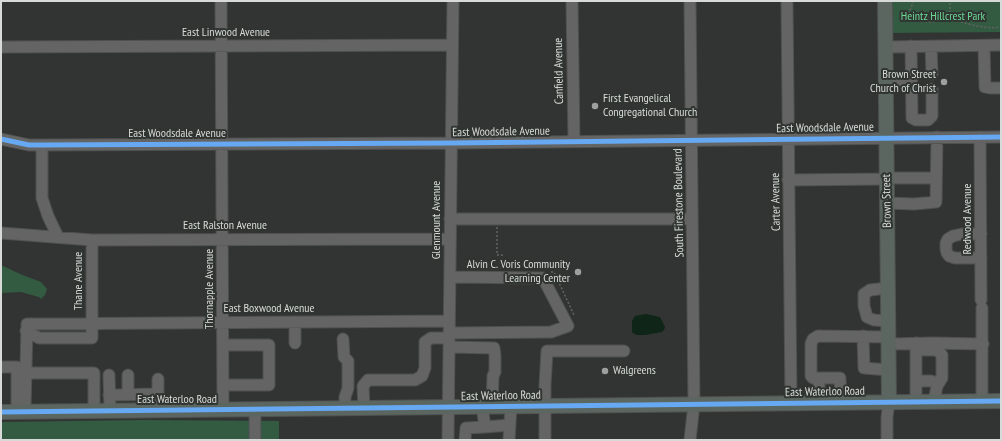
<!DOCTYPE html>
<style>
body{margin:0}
#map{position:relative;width:1002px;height:441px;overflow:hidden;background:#313432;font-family:"PT Sans Narrow",sans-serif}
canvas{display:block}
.frame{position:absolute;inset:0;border:2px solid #d7dad8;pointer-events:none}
</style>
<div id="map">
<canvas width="1002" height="441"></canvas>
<div class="frame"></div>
</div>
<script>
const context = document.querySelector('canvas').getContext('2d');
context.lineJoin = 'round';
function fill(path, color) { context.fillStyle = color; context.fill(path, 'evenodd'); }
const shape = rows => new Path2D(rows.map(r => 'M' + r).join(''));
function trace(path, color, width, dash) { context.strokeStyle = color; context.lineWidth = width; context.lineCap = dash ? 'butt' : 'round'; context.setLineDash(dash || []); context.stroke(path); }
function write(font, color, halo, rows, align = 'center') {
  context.font = font + ' "PT Sans Narrow",sans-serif'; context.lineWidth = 4; context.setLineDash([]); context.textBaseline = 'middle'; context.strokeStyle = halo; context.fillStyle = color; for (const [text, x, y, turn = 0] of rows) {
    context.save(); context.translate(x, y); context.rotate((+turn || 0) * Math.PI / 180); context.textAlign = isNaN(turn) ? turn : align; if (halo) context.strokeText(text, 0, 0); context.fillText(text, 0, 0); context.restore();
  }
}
fill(shape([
 [885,1,1001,1,1001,32,886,33],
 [1,265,20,274,41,282,47,289,45,295,41,299,39,297,21,292,1,293],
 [142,420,279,421,279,440,1,440,1,422]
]), '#335b42');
fill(shape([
 [646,314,660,317,665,327,664,330,662,332,645,335,636,335,632,332,632,321,635,316]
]), '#0e2517');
const minor = shape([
 [221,1,223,409],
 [572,1,574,141],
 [787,1,791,403],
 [911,46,912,118,916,120,928,120,932,116,932,89],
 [931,46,932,74],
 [984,46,985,87,990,88,1001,88],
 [1,47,452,45],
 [886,47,1001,45],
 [887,84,911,84],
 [980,137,981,300],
 [1,139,29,145,42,145,451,143,1001,137],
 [42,145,42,198,48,216,58,237],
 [887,178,936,178],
 [788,180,887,179],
 [887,203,914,204,936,202,937,137],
 [450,219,692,219],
 [1,233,92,240,449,239],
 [981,234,962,234,953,236,948,239,946,243,946,249,947,253,949,256,955,258,981,258],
 [888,288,870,290,864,294,864,306,867,317,874,320,889,321],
 [982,308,982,401],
 [26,331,39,338,92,338,92,240],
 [449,333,551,332,568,326,543,278,450,277],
 [863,336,864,368,889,370],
 [343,339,344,357,348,361,348,388,345,397,345,408],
 [295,343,295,322],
 [916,343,916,401],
 [889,344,933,343,983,344],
 [223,345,269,345,269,385,223,385],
 [449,347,494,348,495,356,495,372,493,376,492,406],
 [924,350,937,350,942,355,942,378,937,386,934,401],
 [1,367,17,367,17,411],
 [26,373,94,373,94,411],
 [109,375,110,410],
 [128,375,128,395],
 [158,379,158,401],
 [916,381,931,381,939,383],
 [109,395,158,394],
 [841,402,840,378,813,378,811,376,811,344,813,339,818,336,889,337],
 [819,403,819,378],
 [482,406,485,427,510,425],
 [364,408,363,386,368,380,415,380,422,376,425,368,425,342,431,338,449,338],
 [255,409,255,440],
 [25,411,27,324,449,321],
 [448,440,453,1],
 [465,440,466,428,485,427],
 [509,440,511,406],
 [545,440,545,385,547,351,624,351],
 [690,440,694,404,690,1],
 [887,440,887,417,889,402]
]);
const major = shape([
 [885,1,889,402],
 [1,412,1001,401]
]);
trace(minor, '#4f5150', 13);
trace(major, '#4f5150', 16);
trace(shape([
 [914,1,908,14,910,20,929,22,954,20,976,26,992,28,1001,27],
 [950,21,950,1],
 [680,211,681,148],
 [497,227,497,255,502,255,502,269],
 [551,272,554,272,574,315]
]), '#626462', 1.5, [2, 2]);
trace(minor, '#636463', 11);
trace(major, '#5b6660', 14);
trace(shape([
 [1,139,29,145,42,145,451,143,1001,137],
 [1,412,1001,401]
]), '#66a8f1', 5);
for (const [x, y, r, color] of [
 [944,82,4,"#9da09e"],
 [595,106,4,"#9da09e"],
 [578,272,4,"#9da09e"],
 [605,371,4,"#9da09e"]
]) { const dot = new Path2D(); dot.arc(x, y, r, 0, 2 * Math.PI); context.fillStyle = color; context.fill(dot); trace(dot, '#303532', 1.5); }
write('12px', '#6ada95', '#303532', [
 ["Heintz Hillcrest Park",943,17]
]);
write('12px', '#d7dad8', '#303532', [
 ["East Linwood Avenue",226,33],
 ["Canfield Avenue",559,71,-91],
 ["East Woodsdale Avenue",825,128,-1],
 ["East Woodsdale Avenue",501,132,-1],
 ["East Woodsdale Avenue",177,134],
 ["Brown Street",887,201,-91],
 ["Carter Avenue",776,202,-91],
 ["South Firestone Boulevard",679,203,-91],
 ["Redwood Avenue",968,219,-90],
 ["Glenmount Avenue",437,220,-90],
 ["East Ralston Avenue",225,226],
 ["Thane Avenue",79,281,-90],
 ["Thornapple Avenue",210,289,-90],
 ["East Boxwood Avenue",269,309],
 ["East Waterloo Road",825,392,-1],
 ["East Waterloo Road",501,396,-1],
 ["East Waterloo Road",177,400]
]);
write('12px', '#d7dad8', '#303532', [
 ["Brown Street",936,75],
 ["Church of Christ",936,89],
 ["First Evangelical",603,99,"left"],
 ["Congregational Church",603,113,"left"],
 ["Alvin C. Voris Community",570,265],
 ["Learning Center",570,279],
 ["Walgreens",613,371,"left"]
], 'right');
</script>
